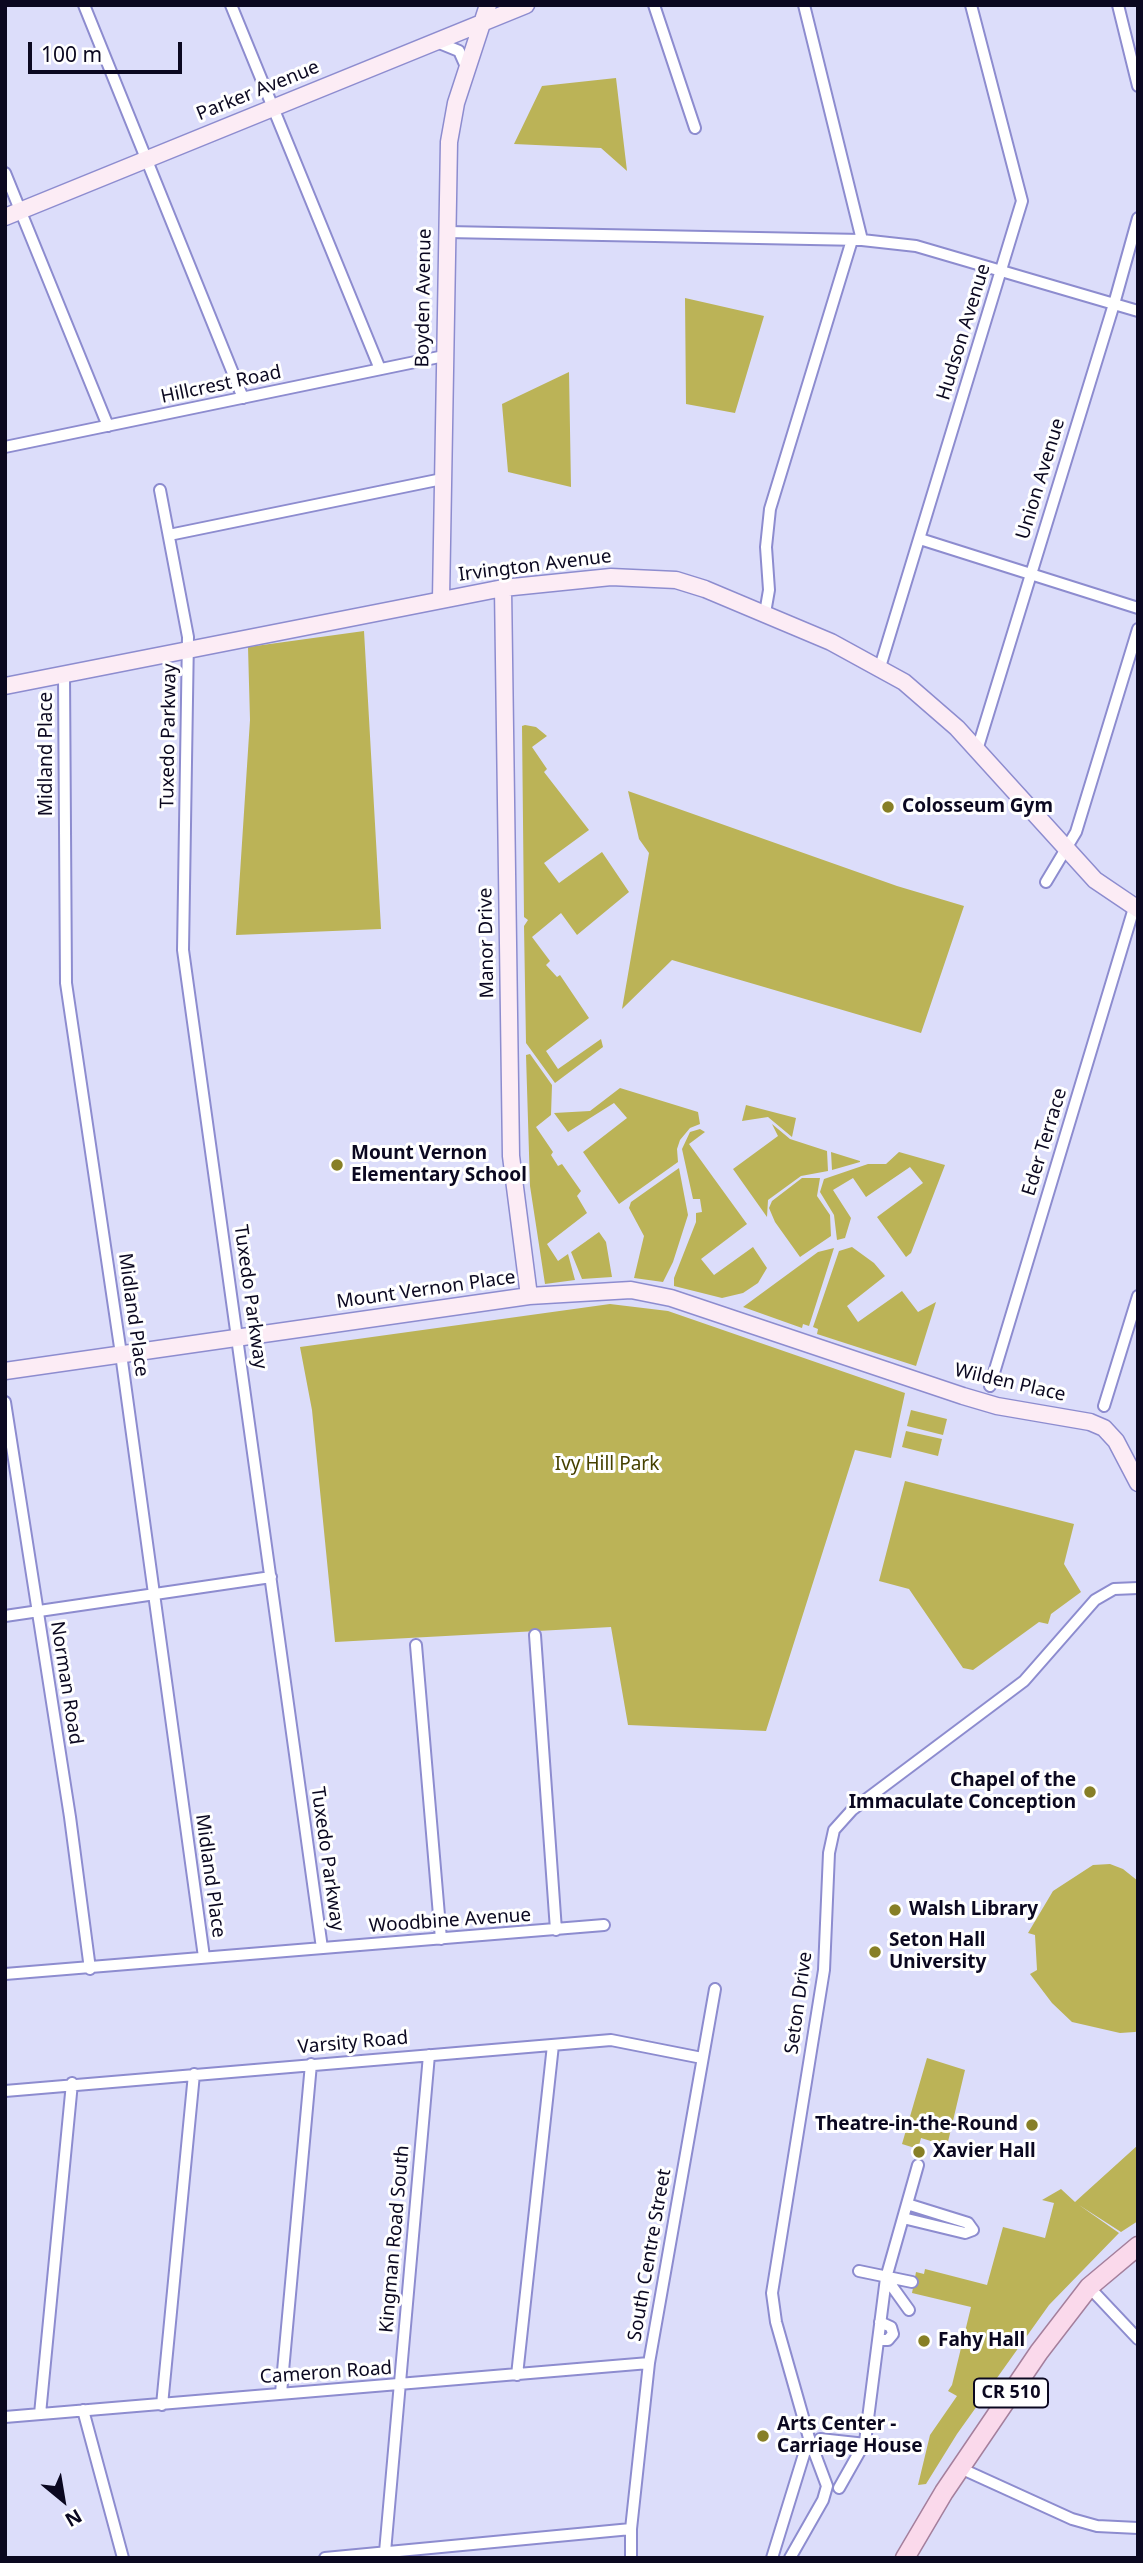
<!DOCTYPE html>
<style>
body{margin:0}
#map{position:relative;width:1143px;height:2563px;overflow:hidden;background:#dcddfa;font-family:"Noto Sans",sans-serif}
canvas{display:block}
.frame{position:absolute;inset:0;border:7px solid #0b0820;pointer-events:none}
.north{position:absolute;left:28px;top:2465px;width:70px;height:70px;-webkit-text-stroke:5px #fff;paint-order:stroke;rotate:150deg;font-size:19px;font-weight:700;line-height:28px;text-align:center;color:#0b0820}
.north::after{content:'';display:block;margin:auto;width:24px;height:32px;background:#0b0820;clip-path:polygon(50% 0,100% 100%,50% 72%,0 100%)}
.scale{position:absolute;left:28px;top:42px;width:154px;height:32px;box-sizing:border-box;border:4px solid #0b0820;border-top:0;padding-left:9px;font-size:21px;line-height:24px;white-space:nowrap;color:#0b0820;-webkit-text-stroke:5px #fff;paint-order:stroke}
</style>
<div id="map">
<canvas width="1143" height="2563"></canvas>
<div class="frame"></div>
<div class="north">N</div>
<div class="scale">100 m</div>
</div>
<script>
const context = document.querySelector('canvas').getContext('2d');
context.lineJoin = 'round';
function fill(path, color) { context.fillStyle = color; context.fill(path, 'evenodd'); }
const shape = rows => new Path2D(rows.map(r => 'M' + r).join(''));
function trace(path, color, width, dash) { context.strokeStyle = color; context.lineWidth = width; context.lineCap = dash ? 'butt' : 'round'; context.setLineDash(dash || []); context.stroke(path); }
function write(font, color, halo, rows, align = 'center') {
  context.font = font + ' "Noto Sans",sans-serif'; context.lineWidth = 6; context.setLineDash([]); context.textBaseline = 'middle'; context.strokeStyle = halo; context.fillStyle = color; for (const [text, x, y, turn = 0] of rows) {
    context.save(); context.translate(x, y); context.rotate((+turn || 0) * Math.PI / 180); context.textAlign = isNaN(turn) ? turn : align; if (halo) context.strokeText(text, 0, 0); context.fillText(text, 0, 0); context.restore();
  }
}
fill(shape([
 [616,78,627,171,601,148,514,144,542,86],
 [685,298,764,316,735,413,686,404],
 [569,372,571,487,508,472,502,404],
 [364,631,381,929,236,935,250,720,248,647],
 [525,725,536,727,547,736,532,747,547,769,544,772,589,830,544,863,559,883,602,852,629,892,577,935,561,913,532,937,550,961,546,965,557,977,560,975,589,1018,546,1051,558,1069,601,1039,603,1047,555,1083,526,1043,524,926,528,920,524,917,522,726],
 [628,791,897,886,964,906,921,1033,672,960,622,1009,649,853,639,839],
 [530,1054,552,1085,551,1115,536,1127,553,1152,551,1155,558,1166,562,1164,581,1191,577,1196,587,1213,547,1244,558,1261,568,1254,575,1280,545,1284,530,1186,526,1055],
 [620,1088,698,1112,700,1124,690,1128,680,1140,677,1149,678,1162,619,1204,583,1152,627,1118,614,1103,568,1132,554,1113,590,1111],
 [746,1105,796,1118,792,1137,768,1117,742,1121],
 [772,1124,790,1139,827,1151,828,1171,801,1176,768,1200,767,1217,733,1169,778,1136],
 [700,1129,705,1132,689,1144,747,1224,701,1259,714,1275,753,1247,767,1268,758,1283,743,1293,722,1298,674,1286,674,1278,696,1222,696,1213,702,1212,700,1199,693,1199,682,1149,690,1132],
 [831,1152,860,1161,860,1162,832,1170],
 [899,1152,945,1165,911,1253,906,1257,877,1217,923,1183,910,1167,866,1197,853,1178,833,1190,851,1218,845,1238,837,1240,834,1215,820,1192,824,1179,868,1164,886,1164],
 [679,1168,688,1215,673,1262,663,1282,634,1278,644,1236,629,1208,631,1202],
 [802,1178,820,1178,817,1196,830,1215,831,1236,800,1257,775,1222,769,1208,772,1201],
 [599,1232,606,1242,612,1277,582,1279,571,1252],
 [852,1247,874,1263,885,1276,847,1306,858,1322,902,1291,918,1312,936,1302,916,1366,817,1334,818,1329,813,1327,839,1251],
 [834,1248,809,1326,803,1324,802,1328,743,1307,818,1252],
 [610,1304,668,1311,905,1393,891,1458,855,1450,766,1731,628,1725,611,1627,335,1642,312,1410,300,1347],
 [911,1410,947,1419,943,1435,907,1426],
 [906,1431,942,1439,938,1456,902,1447],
 [905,1481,1074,1524,1064,1564,1081,1592,1051,1614,1048,1624,1039,1622,973,1670,963,1668,909,1589,879,1581],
 [1110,1864,1123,1869,1138,1881,1138,2031,1135,2032,1120,2033,1072,2022,1052,2003,1030,1974,1037,1970,1035,1935,1028,1933,1053,1891,1093,1865],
 [927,2058,965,2070,947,2146,921,2138,918,2149,902,2144],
 [1138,2145,1138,2221,1121,2232,1079,2205,1119,2233,1049,2305,957,2434,926,2484,918,2485,930,2435,957,2396,948,2391,952,2385,971,2307,912,2293,916,2272,924,2274,925,2269,987,2285,1003,2227,1045,2238,1054,2203,1042,2200,1061,2189,1075,2202]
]), '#bbb357');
const street = shape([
 [84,5,243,398],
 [231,5,380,369],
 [654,5,695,128],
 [804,5,862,240],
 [1118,5,1138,86],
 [437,42,459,51,467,69],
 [5,173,108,426],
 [447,232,862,240,916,246,1138,311],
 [5,447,444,356],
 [160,490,188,637,183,950,322,1948],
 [169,535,442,479],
 [920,539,1138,608],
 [765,613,769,590,766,547,770,509,852,240],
 [880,667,1022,201,971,5],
 [64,675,66,983,121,1354,204,1957],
 [977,750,1114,304,1138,218],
 [1046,882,1076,832,1138,629],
 [990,1386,1134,908],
 [5,1402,70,1817,90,1969],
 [1104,1406,1138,1296],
 [5,1616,271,1577],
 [535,1635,556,1930],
 [416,1645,441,1939],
 [5,1974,604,1925],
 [5,2091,611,2040,702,2058],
 [903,2218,965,2233,973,2230,968,2223,907,2204],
 [859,2271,912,2282],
 [886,2278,909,2310],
 [1089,2287,1138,2339],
 [878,2340,888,2340,893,2334,891,2327,880,2322],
 [517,2375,553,2045],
 [281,2393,311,2064],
 [162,2405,194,2074],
 [83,2410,123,2558],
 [40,2414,72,2083],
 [5,2417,649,2363],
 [820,2439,884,2446],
 [960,2468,1072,2519,1097,2526,1138,2528],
 [839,2488,865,2442,886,2278,918,2165],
 [385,2552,429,2055],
 [325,2558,631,2529],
 [631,2558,631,2529,649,2363,715,1989],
 [772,2558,809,2438],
 [790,2558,823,2500,827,2486,809,2438,776,2322,772,2293,824,1970,829,1853,834,1830,852,1810,1024,1681,1095,1600,1114,1589,1138,1588]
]);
const secondary = shape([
 [5,217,526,5],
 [503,588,511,1156,529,1296],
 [441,599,449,142,456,103,488,5],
 [5,686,503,588,611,577,676,580,705,589,831,642,904,682,957,728,1095,880,1138,909],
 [5,1371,529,1296,631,1290,671,1298,963,1396,997,1406,1090,1422,1104,1428,1116,1441,1138,1483]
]);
const primary = shape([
 [905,2558,944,2492,1039,2352,1089,2287,1138,2246]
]);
trace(street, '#8d8ccf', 14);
trace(secondary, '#8d8ccf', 19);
trace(primary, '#a47f9c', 21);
trace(street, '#fff', 10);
trace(secondary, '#fcecf5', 16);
trace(primary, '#fad9eb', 18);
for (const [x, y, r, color] of [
 [888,807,7,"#877f26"],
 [337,1165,7,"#877f26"],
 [1090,1792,7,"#877f26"],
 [895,1910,7,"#877f26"],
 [875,1952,7,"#877f26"],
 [1032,2125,7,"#877f26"],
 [919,2152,7,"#877f26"],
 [924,2341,7,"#877f26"],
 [763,2436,7,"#877f26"]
]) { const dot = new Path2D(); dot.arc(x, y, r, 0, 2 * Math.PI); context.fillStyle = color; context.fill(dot); trace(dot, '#fff', 2.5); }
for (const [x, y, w] of [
 [1011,2393,74]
]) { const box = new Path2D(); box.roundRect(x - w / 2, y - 14.5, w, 29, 5); context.fillStyle = '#fff'; context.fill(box); trace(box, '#0b0820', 2); }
write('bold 18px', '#0b0820', null, [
 ["CR 510",1011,2393]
]);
write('19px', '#0b0820', '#fff', [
 ["Parker Avenue",258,91,-22],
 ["Boyden Avenue",424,298,-89],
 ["Hudson Avenue",964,332,-73],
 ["Hillcrest Road",221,385,-12],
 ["Union Avenue",1041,479,-73],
 ["Irvington Avenue",535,566,-7],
 ["Tuxedo Parkway",169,736,-89],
 ["Midland Place",47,754,-90],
 ["Manor Drive",487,943,-91],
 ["Eder Terrace",1045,1142,-73],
 ["Mount Vernon Place",426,1290,-8],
 ["Tuxedo Parkway",250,1297,82],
 ["Midland Place",133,1315,82],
 ["Wilden Place",1010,1383,13],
 ["Norman Road",66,1683,81],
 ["Tuxedo Parkway",327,1859,82],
 ["Midland Place",210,1876,82],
 ["Woodbine Avenue",450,1921,-4],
 ["Seton Drive",799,2003,-82],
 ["Varsity Road",353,2043,-5],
 ["Kingman Road South",395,2239,-85],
 ["South Centre Street",650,2255,-80],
 ["Cameron Road",326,2373,-4]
]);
write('bold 19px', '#0b0820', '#fff', [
 ["Colosseum Gym",902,807],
 ["Mount Vernon",351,1154],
 ["Elementary School",351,1176],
 ["Chapel of the",1076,1781,"right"],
 ["Immaculate Conception",1076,1803,"right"],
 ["Walsh Library",909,1910],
 ["Seton Hall",889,1941],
 ["University",889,1963],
 ["Theatre-in-the-Round",1018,2125,"right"],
 ["Xavier Hall",933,2152],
 ["Fahy Hall",938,2341],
 ["Arts Center -",777,2425],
 ["Carriage House",777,2447]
], 'left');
write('19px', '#464100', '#fff', [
 ["Ivy Hill Park",607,1465]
]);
</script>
